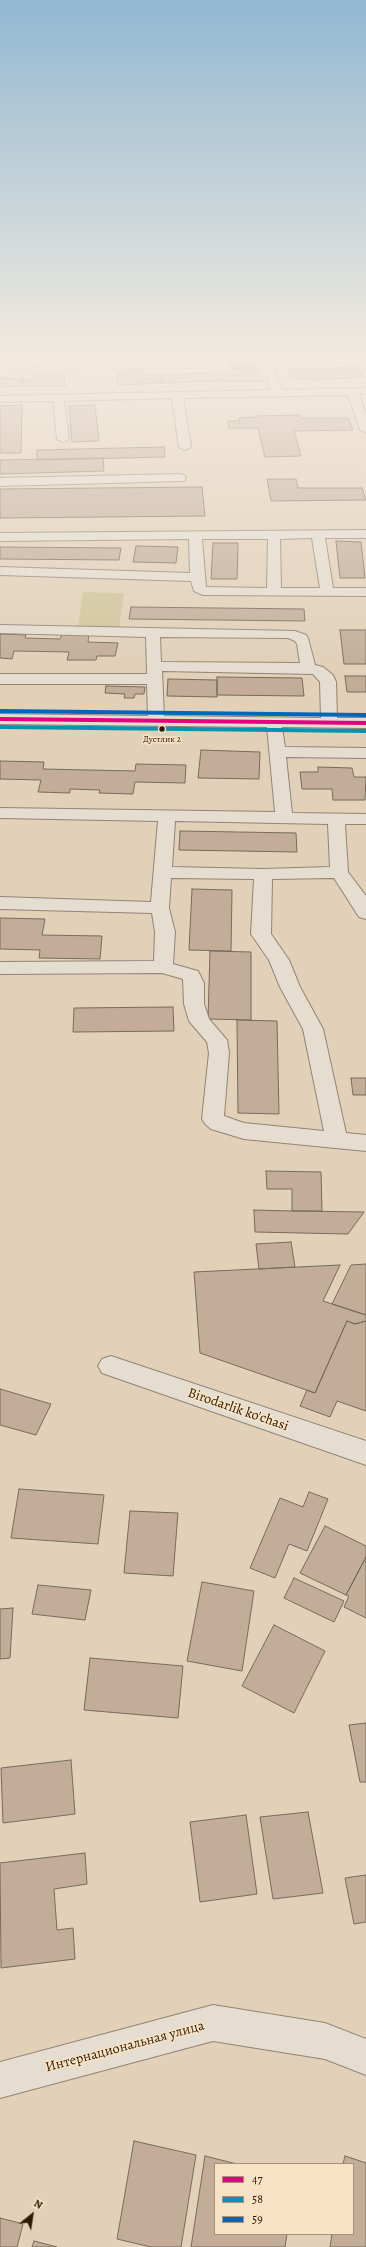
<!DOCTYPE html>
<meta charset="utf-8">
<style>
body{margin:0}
#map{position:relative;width:366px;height:2247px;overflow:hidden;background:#e2d0b8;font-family:Alegreya,serif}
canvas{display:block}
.legend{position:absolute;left:214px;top:2163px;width:140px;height:72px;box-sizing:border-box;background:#f7e2c5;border:1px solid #a79277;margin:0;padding:5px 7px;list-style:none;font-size:12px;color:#2f1a02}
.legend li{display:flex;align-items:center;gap:8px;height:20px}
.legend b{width:20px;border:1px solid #a79277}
.north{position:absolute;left:12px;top:2195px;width:40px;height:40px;-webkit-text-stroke:3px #f7e2c5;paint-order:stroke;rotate:30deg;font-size:11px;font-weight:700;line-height:16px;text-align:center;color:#2f1a02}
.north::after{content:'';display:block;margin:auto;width:14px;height:18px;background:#2f1a02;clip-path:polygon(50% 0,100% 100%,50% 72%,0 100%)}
</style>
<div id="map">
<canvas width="366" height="2247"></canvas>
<ul class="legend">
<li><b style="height:5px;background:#e5007d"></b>47</li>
<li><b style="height:5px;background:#0794af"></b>58</li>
<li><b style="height:5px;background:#0065bd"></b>59</li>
</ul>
<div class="north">N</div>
</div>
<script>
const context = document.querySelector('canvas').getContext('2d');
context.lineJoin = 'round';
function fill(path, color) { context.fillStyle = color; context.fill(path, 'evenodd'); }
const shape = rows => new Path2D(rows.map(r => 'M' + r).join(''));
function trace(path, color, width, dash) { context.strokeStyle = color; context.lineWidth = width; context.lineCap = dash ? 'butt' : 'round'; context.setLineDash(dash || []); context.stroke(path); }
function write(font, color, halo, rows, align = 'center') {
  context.font = font + ' Alegreya,serif'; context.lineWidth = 3; context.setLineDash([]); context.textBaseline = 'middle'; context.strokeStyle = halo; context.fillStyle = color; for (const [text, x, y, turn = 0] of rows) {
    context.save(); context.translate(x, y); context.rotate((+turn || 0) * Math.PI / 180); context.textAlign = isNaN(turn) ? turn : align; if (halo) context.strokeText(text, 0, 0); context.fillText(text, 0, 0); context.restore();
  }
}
fill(shape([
 [83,592,124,593,119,628,78,628]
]), '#d0c49a');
const building = shape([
 [64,357,109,357,109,358,106,362,93,360,68,363,64,357],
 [226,357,253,357,255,368,233,368,228,365,226,357],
 [360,367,364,377,315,380,291,378,288,369,360,367],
 [233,368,255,368,264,381,221,381,218,374,231,373,230,372,235,371,233,368],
 [142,371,142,375,161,375,163,383,118,385,116,375,119,375,120,372,142,371],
 [60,372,64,375,65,386,24,386,23,379,35,379,35,376,39,376,39,373,60,372],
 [208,373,218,374,221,381,163,383,161,375,208,373],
 [0,378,23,379,24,386,0,387,0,378],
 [22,405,21,453,0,453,0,406,22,405],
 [95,405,99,441,72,442,69,406,95,405],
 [300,415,301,418,348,418,353,430,294,431,301,456,265,457,258,428,229,428,228,421,240,421,239,418,256,417,255,416,300,415],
 [164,447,165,457,37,460,37,450,164,447],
 [103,458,104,471,0,474,0,460,103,458],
 [267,479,296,479,298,488,362,488,366,500,271,501,267,479],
 [202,487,205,516,0,518,0,489,202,487],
 [336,541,361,542,365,578,340,578,336,541],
 [213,543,238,543,237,579,211,579,213,543],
 [136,546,178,547,176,563,133,562,136,546],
 [0,547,121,548,119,560,0,559,0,547],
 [131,607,304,609,305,621,129,619,131,607],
 [340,630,366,630,366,664,344,664,340,630],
 [0,634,26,635,25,638,60,639,62,634,89,635,88,642,118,643,115,656,97,656,96,660,67,660,69,652,14,651,12,659,0,658,0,634],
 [345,676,366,676,366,692,347,692,345,676],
 [217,677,302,678,304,696,217,695,217,677],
 [168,679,217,680,217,697,167,696,168,679],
 [106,686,145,687,144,694,135,694,134,698,124,698,125,694,105,693,106,686],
 [201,750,260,752,259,779,198,778,201,750],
 [0,761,44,762,43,769,135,771,136,764,186,765,185,783,135,782,133,794,99,793,100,790,70,789,70,793,38,792,41,780,0,779,0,761],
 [318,767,352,768,354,777,366,777,365,800,333,800,332,789,302,789,300,772,318,772,318,767],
 [180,831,296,833,297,852,179,850,180,831],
 [192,889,232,890,231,951,189,950,192,889],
 [0,918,45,919,42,935,102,936,100,959,39,958,40,950,0,949,0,918],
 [210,951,251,952,251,1020,208,1019,210,951],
 [173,1007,174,1031,73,1032,74,1008,173,1007],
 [237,1020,277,1021,279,1114,238,1113,237,1020],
 [351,1078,366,1078,366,1095,353,1095,351,1078],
 [266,1171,321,1172,322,1211,292,1211,292,1189,267,1189,266,1171],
 [254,1210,292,1211,364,1212,348,1234,255,1232,254,1210],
 [291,1242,295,1267,259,1269,256,1244,291,1242],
 [366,1264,366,1315,332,1304,351,1265,366,1264],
 [340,1265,323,1301,366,1315,366,1321,355,1324,347,1321,315,1393,200,1353,194,1272,340,1265],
 [347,1321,355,1324,366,1321,366,1411,337,1401,330,1417,300,1406,307,1390,315,1393,347,1321],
 [0,1389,51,1404,36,1435,0,1425,0,1389],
 [19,1489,104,1495,98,1544,11,1538,19,1489],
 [309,1492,328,1499,307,1551,289,1544,275,1578,250,1568,280,1498,303,1507,309,1492],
 [130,1511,178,1513,173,1576,124,1573,130,1511],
 [325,1526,366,1546,366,1557,346,1595,300,1573,325,1526],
 [366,1557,366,1618,344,1607,349,1596,346,1595,366,1557],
 [294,1578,344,1601,334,1622,284,1598,294,1578],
 [202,1582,254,1591,242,1671,187,1661,202,1582],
 [38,1585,91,1590,85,1620,32,1614,38,1585],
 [13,1608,10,1658,0,1659,0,1609,13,1608],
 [274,1625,325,1651,294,1713,242,1686,274,1625],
 [90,1658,183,1666,178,1718,84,1710,90,1658],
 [366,1723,366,1782,360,1782,349,1725,366,1723],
 [71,1760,75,1814,3,1823,1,1768,71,1760],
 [308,1812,323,1893,273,1899,260,1817,308,1812],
 [246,1815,257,1894,200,1902,190,1822,246,1815],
 [85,1853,87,1884,54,1889,57,1930,73,1928,75,1959,1,1968,0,1863,85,1853],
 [366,1875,366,1922,354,1924,345,1878,366,1875],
 [134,2141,196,2155,181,2247,151,2247,117,2239,134,2141],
 [205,2156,237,2164,215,2164,215,2234,287,2234,285,2247,191,2247,205,2156],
 [345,2156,366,2163,366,2247,330,2247,332,2234,353,2234,353,2164,343,2164,345,2156],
 [0,2218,23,2224,17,2247,0,2247,0,2218],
 [34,2241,57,2247,32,2247,34,2241]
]);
fill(building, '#c3ad99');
trace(building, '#776b5c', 1);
const minor = shape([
 [208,357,218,357,220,364,215,367,0,373,0,367,209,361,208,357],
 [260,357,270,357,282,390,366,388,366,394,359,394,366,415,366,433,360,430,348,395,183,398,191,447,185,450,179,447,172,398,64,401,69,439,63,442,57,439,53,401,0,402,0,396,271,390,260,357],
 [180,474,184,475,186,478,184,481,0,486,0,478,180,474],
 [366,530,366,538,325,538,333,588,366,588,366,596,203,595,194,591,191,581,0,575,0,567,190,573,189,539,0,541,0,533,366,530],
 [312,538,320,588,281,588,280,539,312,538],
 [202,539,268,539,267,588,206,587,202,539],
 [0,625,295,631,306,635,308,638,315,665,323,667,333,675,336,682,337,718,366,718,366,728,282,727,285,747,366,748,366,758,286,757,292,813,366,814,366,824,345,824,348,872,366,896,366,919,359,917,334,878,272,879,271,934,289,960,300,987,323,1029,346,1133,366,1135,366,1151,244,1139,211,1129,205,1124,202,1119,209,1053,207,1042,189,1021,184,1004,183,979,162,973,0,974,0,962,154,961,155,932,152,913,0,909,0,897,151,902,158,821,0,818,0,808,275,812,267,727,0,724,0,714,148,716,147,684,0,684,0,674,147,674,146,637,0,633,0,625],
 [160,637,288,638,295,641,297,644,300,663,161,662,160,637],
 [162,671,313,674,320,682,321,718,164,716,162,671],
 [175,821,328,824,330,867,263,869,172,867,175,821],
 [171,878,254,879,251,934,269,960,280,987,303,1029,324,1131,244,1123,224,1116,229,1053,227,1040,209,1019,204,1004,204,983,198,971,173,964,175,932,169,908,171,878],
 [111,1356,366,1441,366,1465,102,1373,98,1366,102,1359,111,1356],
 [213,2005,325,2023,366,2039,366,2075,325,2059,213,2041,0,2098,0,2062,213,2005]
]);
trace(minor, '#918474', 2);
fill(minor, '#e6ddd1');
trace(shape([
 [0,719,366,723]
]), '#e5007d', 4);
trace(shape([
 [0,727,366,731]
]), '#0794af', 4);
trace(shape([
 [0,711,366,715]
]), '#0065bd', 4);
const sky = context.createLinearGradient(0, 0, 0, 672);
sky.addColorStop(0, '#92b8d2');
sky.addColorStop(0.53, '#f2eadf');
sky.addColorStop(1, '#f2eadf00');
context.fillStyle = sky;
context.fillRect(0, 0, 366, 672);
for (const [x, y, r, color] of [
 [162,729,3.5,"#2f1a02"]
]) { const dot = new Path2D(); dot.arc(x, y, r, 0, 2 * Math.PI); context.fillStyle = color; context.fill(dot); trace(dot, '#f7e2c5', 1.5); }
write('9px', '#2f1a02', '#f7e2c5', [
 ["Дустлик 2",162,740]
]);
write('14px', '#2f1a02', '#f7e2c5', [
 ["Birodarlik ko'chasi",238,1410,19],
 ["Интернациональная улица",125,2047,-15]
]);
</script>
